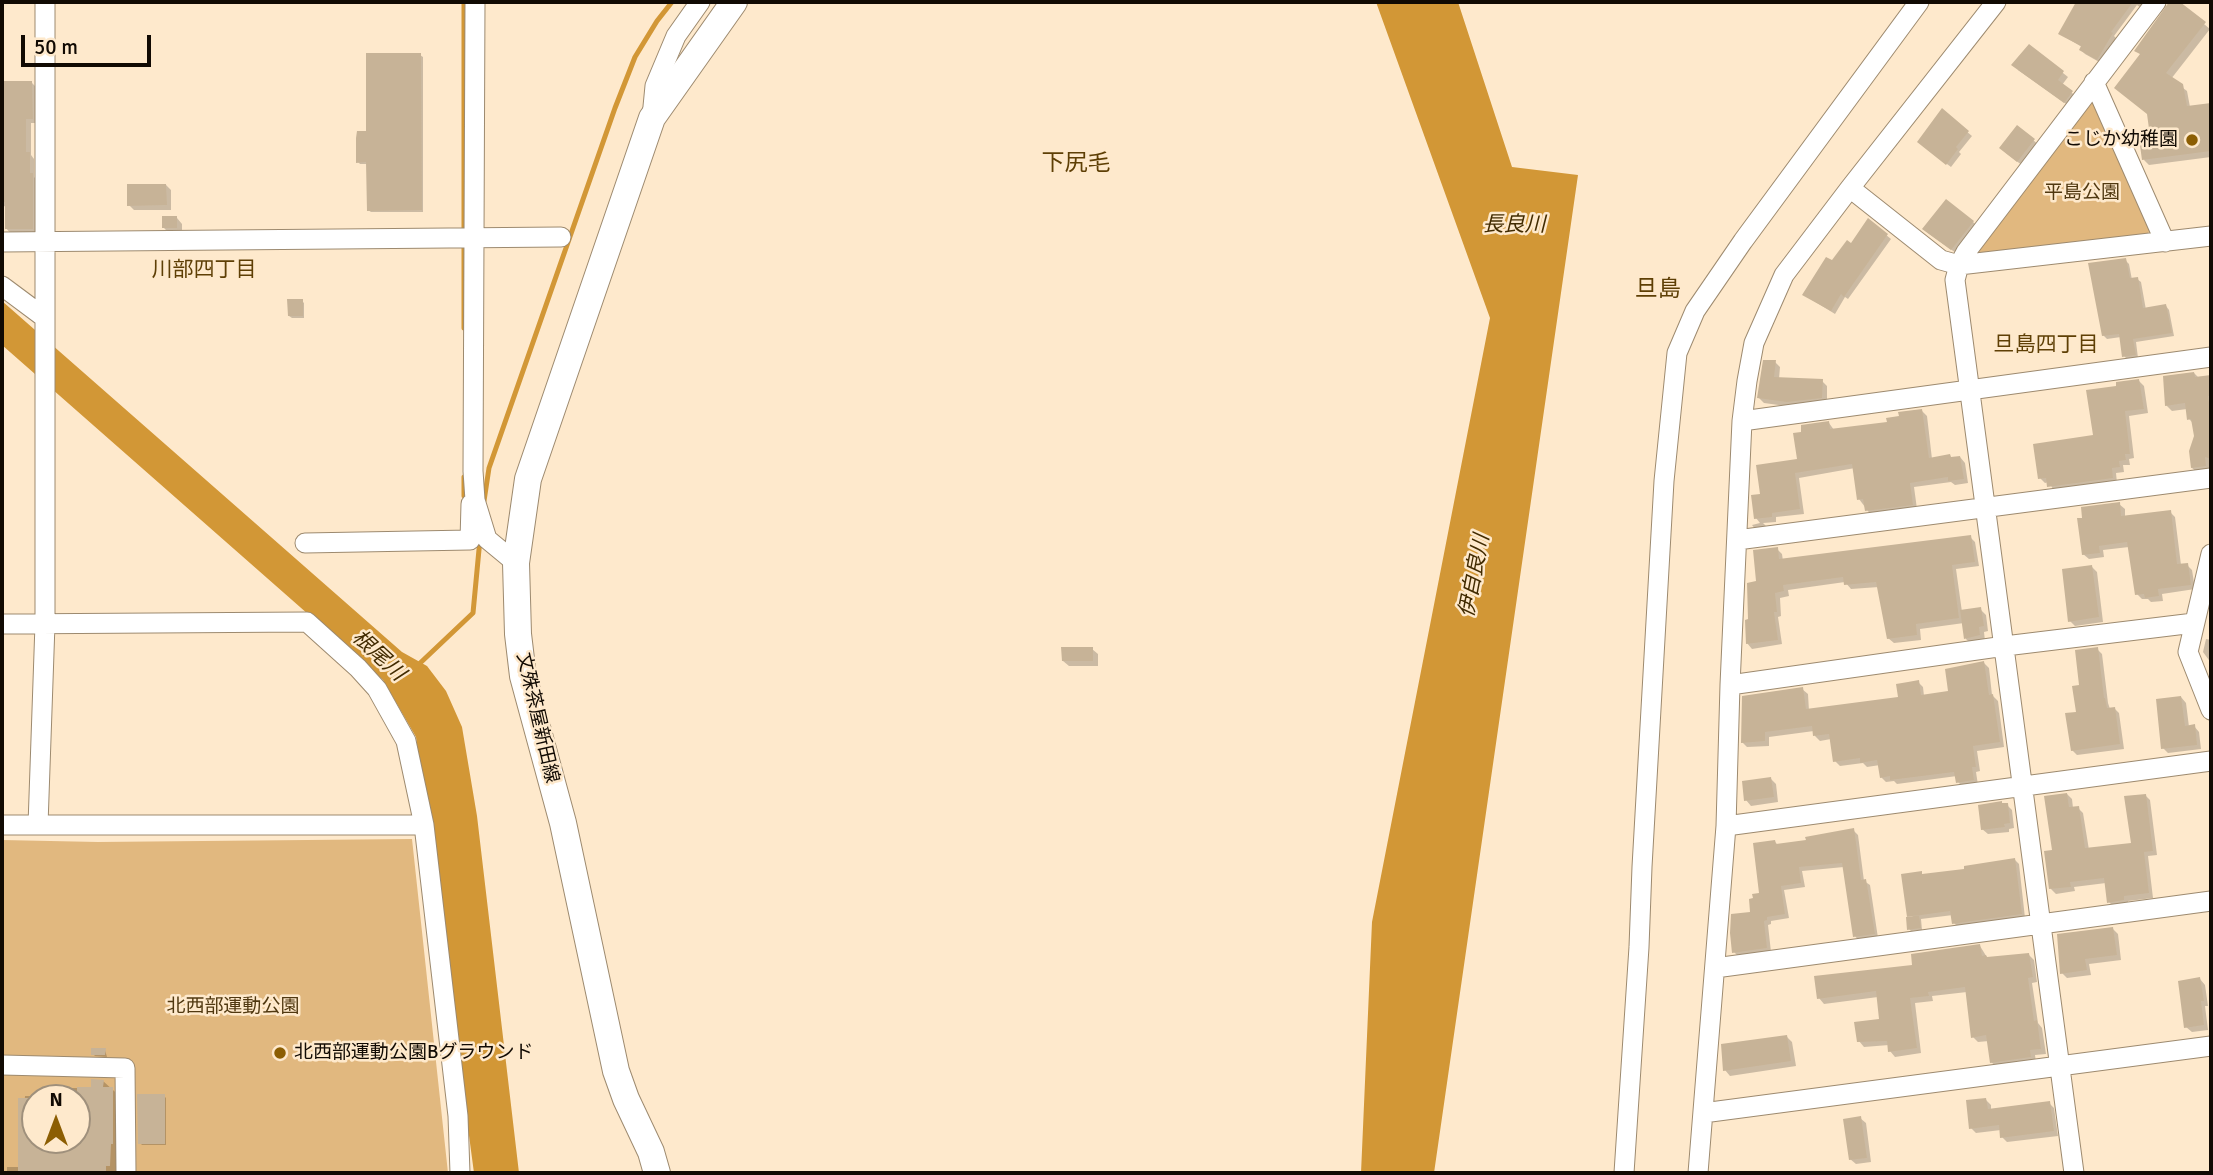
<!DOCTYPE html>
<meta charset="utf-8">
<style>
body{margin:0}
#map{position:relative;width:2213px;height:1175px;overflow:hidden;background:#fee9cc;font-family:Signika,sans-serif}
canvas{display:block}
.frame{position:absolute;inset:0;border:4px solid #110a03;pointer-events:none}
.north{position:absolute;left:21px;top:1084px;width:70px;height:70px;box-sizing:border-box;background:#fee9cc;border:2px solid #9f907c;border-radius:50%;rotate:0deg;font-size:19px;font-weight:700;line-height:28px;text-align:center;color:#110a03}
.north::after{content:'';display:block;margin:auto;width:24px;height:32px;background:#8c5e03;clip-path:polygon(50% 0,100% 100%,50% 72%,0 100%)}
.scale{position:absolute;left:21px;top:35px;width:130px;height:32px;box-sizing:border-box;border:4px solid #110a03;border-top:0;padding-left:9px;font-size:21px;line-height:24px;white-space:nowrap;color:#110a03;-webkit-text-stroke:5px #fee9cc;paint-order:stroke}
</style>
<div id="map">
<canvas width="2213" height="1175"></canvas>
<div class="frame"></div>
<div class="north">N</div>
<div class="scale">50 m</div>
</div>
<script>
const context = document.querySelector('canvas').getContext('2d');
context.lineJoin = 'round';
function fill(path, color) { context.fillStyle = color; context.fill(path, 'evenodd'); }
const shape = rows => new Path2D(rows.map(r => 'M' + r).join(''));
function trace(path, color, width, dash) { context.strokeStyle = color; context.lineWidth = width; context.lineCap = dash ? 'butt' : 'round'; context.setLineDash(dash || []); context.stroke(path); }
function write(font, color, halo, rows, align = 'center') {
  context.font = font + ' Signika,"Noto Sans JP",sans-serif'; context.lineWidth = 5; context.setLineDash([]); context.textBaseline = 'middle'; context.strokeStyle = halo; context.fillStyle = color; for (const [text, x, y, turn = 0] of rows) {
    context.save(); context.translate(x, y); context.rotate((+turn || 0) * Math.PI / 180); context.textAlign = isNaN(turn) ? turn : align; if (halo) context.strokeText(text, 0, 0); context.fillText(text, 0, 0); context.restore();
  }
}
fill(shape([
 [2090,101,2097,102,2150,229,2147,236,1980,257,1975,251],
 [412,839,448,1173,2,1173,2,840,98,842],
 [35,1098,77,1098,77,1140,35,1140]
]), '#e1b87f');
fill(shape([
 [1376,2,1458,2,1512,167,1578,175,1434,1173,1361,1173,1372,922,1490,318],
 [2,301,402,652,427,666,446,691,462,727,477,816,519,1173,474,1173,416,737,383,680,2,345]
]), '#d29736');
fill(shape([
 [2083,2,2144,2,2141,8,2137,5,2114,36,2116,38,2101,63,2085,54,2081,50,2082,47,2060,34],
 [2172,2,2177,2,2210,29,2171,79,2187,91,2190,107,2211,105,2211,157,2149,165,2144,160,2152,138,2141,55,2137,50],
 [2029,46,2068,77,2062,85,2077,97,2069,106,2018,70],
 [420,55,423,57,423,212,371,212,368,210,368,164,360,164,358,162,368,133],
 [2,83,32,83,37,88,37,123,31,123,31,155,34,159,34,177,37,180,37,234,11,234,6,228,6,207,2,205],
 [1942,111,1972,136,1959,152,1961,154,1951,167,1923,146],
 [2017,127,2039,145,2023,166,2006,153],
 [166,185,171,190,171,210,134,210,129,205],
 [1946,201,1978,226,1956,253,1928,233],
 [177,218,182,224,182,233,169,233,164,228],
 [1869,221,1891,239,1848,299,1845,297,1835,314,1804,295,1851,245],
 [2125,260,2129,264,2132,280,2137,279,2141,282,2146,310,2166,306,2169,310,2174,336,2136,342,2138,358,2127,359,2124,356,2121,337,2107,339,2103,335],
 [302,301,304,303,304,318,292,318,289,316],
 [1775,362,1780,367,1779,379,1822,381,1827,386,1827,402,1793,407,1764,403,1759,398],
 [2194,373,2199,378,2211,377,2211,472,2198,473,2192,468,2195,436,2194,424,2189,419,2187,409,2172,411,2166,405],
 [2139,381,2144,386,2148,413,2129,416,2134,458,2129,459,2130,465,2123,465,2124,472,2116,473,2117,483,2054,491,2049,482,2045,483,2040,478,2095,436,2118,387],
 [1922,411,1927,416,1932,459,1960,457,1965,463,1968,483,1955,485,1951,482,1914,487,1917,509,1871,515,1859,499,1855,468,1799,478,1804,514,1776,517,1776,522,1763,523,1767,527,1756,530,1752,525,1760,523,1756,518,1762,496,1799,461,1829,423,1834,430,1889,424],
 [2119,504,2125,509,2125,518,2170,512,2175,517,2181,565,2187,565,2192,570,2195,589,2162,594,2163,601,2151,602,2148,599,2142,599,2137,594,2129,547,2103,550,2104,557,2089,559,2083,554],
 [1970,537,1975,542,1979,566,1956,569,1962,612,1980,609,1986,615,1988,631,1984,632,1985,641,1971,644,1966,639,1964,623,1920,629,1921,640,1894,643,1888,638,1879,587,1851,589,1845,582,1788,590,1789,596,1780,598,1781,616,1778,617,1782,644,1752,649,1747,643,1758,583,1777,549,1782,554,1783,561],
 [2092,567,2097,572,2103,622,2075,626,2070,621],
 [2206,639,2211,640,2211,663,2203,652],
 [1092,649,1098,654,1098,666,1069,666,1063,661],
 [2097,649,2102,654,2108,703,2110,709,2114,708,2119,713,2124,749,2077,755,2072,750,2081,686],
 [1984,663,1989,668,1992,695,1998,701,2004,747,1977,751,1980,771,1976,772,1978,785,1963,787,1958,782,1957,776,1897,784,1894,781,1886,782,1881,777,1880,765,1867,767,1863,763,1840,766,1835,761,1831,739,1820,741,1815,736,1814,731,1769,737,1769,746,1747,747,1742,742,1802,689,1808,694,1809,711,1900,699,1918,682,1923,687,1924,696,1950,692],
 [2181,697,2186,703,2189,727,2194,726,2199,732,2201,749,2168,753,2163,748],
 [1771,779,1776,784,1778,802,1751,806,1746,800],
 [2067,794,2072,799,2073,808,2078,808,2083,813,2089,850,2133,845,2145,795,2150,800,2157,855,2148,856,2153,898,2128,901,2128,905,2114,907,2109,902,2106,883,2074,887,2075,891,2056,894,2051,889,2054,851],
 [2007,805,2012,810,2014,828,2009,829,2009,832,1988,834,1982,829],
 [1853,830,1858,835,1864,881,1870,885,1878,938,1859,941,1855,936,1844,867,1802,871,1805,887,1784,890,1789,918,1771,921,1771,924,1768,925,1771,952,1738,956,1734,952,1761,894,1775,842,1778,845,1808,841],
 [2015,860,2019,864,2025,918,1958,927,1954,923,1953,915,1921,919,1922,930,1911,931,1909,929,1924,876,1966,871],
 [2112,928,2118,934,2121,960,2089,964,2091,975,2067,978,2062,973],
 [1980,946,1988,959,2029,955,2034,960,2037,982,2032,983,2038,1023,2042,1028,2046,1054,2035,1055,2036,1062,1997,1067,1991,1062,1989,1041,1978,1042,1973,1037,1967,992,1932,996,1933,1001,1915,1003,1921,1053,1895,1057,1890,1051,1889,1045,1864,1047,1859,1041,1881,1020,1878,997,1824,1004,1819,998],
 [2200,979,2205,985,2208,1006,2205,1006,2208,1030,2192,1032,2186,1027],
 [1787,1037,1792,1042,1796,1066,1730,1076,1725,1070],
 [105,1050,107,1057,95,1056,93,1054],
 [103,1081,124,1100,122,1173,7,1173,7,1167,20,1167,25,1096,58,1096,58,1088,93,1088],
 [35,1098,77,1098,77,1140,35,1140],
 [164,1096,166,1098,166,1145,142,1145,140,1143],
 [1986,1100,1991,1105,1991,1110,2049,1103,2054,1108,2058,1136,2007,1142,2002,1137,2001,1130,1976,1133,1971,1128],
 [1860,1118,1866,1123,1871,1162,1856,1164,1850,1159]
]), '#0003');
trace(shape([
 [464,2,464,233],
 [464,243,464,328],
 [464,477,464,496,470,500],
 [484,501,489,468,615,108,635,57,657,21,672,2],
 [417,666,473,613,480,539]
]), '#d29736', 5);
fill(shape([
 [2076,2,2133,2,2111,32,2113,33,2097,60,2079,50,2081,46,2058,34],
 [2169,2,2180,2,2206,22,2166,73,2183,84,2187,106,2211,103,2211,151,2142,160,2139,138,2150,136,2147,114,2114,88,2140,54,2134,51],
 [2029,44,2064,71,2058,80,2073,91,2064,103,2011,65],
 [366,53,421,53,422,210,367,211,366,162,356,163,356,138,357,131,366,131],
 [2,81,32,81,33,119,26,119,26,152,30,152,30,173,33,173,33,229,5,229,5,202,2,202],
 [1942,108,1969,131,1956,147,1958,149,1946,165,1917,142],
 [2017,125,2035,139,2017,162,1999,148],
 [127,184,166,184,167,205,127,206],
 [1946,199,1974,221,1951,250,1922,229],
 [162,216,177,216,177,228,162,228],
 [1868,218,1888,234,1844,297,1841,294,1831,311,1802,295,1826,257,1832,260,1847,240,1851,243],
 [2126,258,2130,278,2138,277,2143,308,2166,304,2172,333,2133,339,2136,355,2122,357,2119,334,2102,336,2088,263],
 [287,299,303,299,303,316,288,316],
 [1763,360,1776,360,1774,377,1823,379,1822,398,1787,402,1757,398],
 [2194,372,2195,377,2211,375,2211,396,2208,396,2211,415,2211,459,2205,457,2206,466,2191,468,2189,451,2194,436,2191,419,2187,420,2185,403,2165,406,2163,376],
 [2139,379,2144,409,2125,411,2130,454,2125,454,2126,460,2119,461,2120,467,2112,468,2113,478,2047,487,2046,478,2038,479,2033,444,2093,435,2086,390,2116,386,2116,382],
 [1922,409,1929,458,1950,454,1951,457,1960,456,1964,479,1948,481,1948,477,1910,483,1913,505,1865,511,1863,499,1857,500,1852,464,1795,473,1800,509,1772,513,1772,517,1754,519,1751,495,1760,494,1756,465,1797,459,1793,433,1801,432,1801,425,1829,421,1830,429,1887,422,1886,418,1899,416,1898,412],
 [2120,502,2121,516,2171,510,2177,564,2188,563,2191,585,2158,589,2159,596,2145,598,2144,594,2135,595,2127,542,2099,546,2100,553,2082,555,2077,518,2082,518,2081,507],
 [1971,535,1975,562,1952,565,1959,618,1916,624,1917,635,1887,639,1876,582,1844,585,1843,577,1783,585,1784,591,1775,593,1777,612,1774,612,1778,640,1746,644,1745,620,1748,619,1747,583,1756,581,1753,550,1778,547,1779,559],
 [2092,565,2099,617,2068,622,2062,569],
 [1981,607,1984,626,1979,627,1980,635,1964,639,1960,610],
 [1061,647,1093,647,1093,661,1062,661],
 [2098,647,2104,698,2105,698,2107,708,2115,707,2120,744,2071,751,2065,713,2076,712,2072,686,2079,685,2075,650],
 [1984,661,1989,695,1993,694,2000,742,1973,746,1976,767,1972,767,1974,780,1956,783,1954,772,1890,780,1890,776,1880,778,1877,760,1860,763,1860,758,1833,762,1829,734,1813,736,1812,726,1765,732,1765,741,1741,743,1742,696,1803,687,1806,709,1898,697,1896,684,1908,682,1919,680,1921,695,1948,691,1945,669],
 [2181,696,2185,726,2195,724,2197,745,2161,749,2156,699],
 [1771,777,1774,797,1744,801,1742,781],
 [2067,793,2069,807,2079,806,2085,848,2131,843,2124,796,2146,794,2153,851,2144,852,2149,893,2124,896,2124,900,2107,903,2104,878,2070,882,2071,887,2049,889,2044,851,2052,850,2044,796],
 [2002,801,2002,803,2008,803,2010,823,2004,824,2005,827,1981,830,1978,805],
 [1854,828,1861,880,1866,879,1875,934,1853,937,1842,863,1799,867,1801,883,1781,886,1785,914,1767,917,1767,920,1764,921,1767,948,1732,953,1730,933,1731,914,1750,912,1749,899,1753,898,1752,894,1759,893,1753,843,1775,840,1776,844,1806,840,1805,837],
 [2015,858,2022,914,1952,924,1950,911,1907,917,1901,874,1922,871,1922,874,1964,869,1964,866],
 [1919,915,1921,928,1907,930,1906,917],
 [2113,927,2117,955,2085,959,2087,970,2060,974,2057,934],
 [1980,944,1982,956,1986,955,1987,957,2029,953,2033,977,2028,978,2034,1021,2037,1020,2041,1049,2030,1050,2031,1057,1990,1063,1986,1035,1971,1038,1965,987,1928,992,1929,996,1910,998,1917,1048,1888,1052,1887,1041,1857,1042,1854,1022,1879,1019,1876,991,1817,999,1814,976,1912,965,1911,954],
 [2200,977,2204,1001,2201,1001,2204,1025,2184,1028,2178,981],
 [1787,1035,1791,1061,1723,1071,1721,1044],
 [91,1048,106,1048,105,1055,91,1055],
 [91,1079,104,1080,103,1087,113,1087,113,1144,111,1144,110,1166,106,1166,106,1173,18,1173,18,1098,35,1098,35,1140,77,1140,77,1087,91,1087],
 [137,1094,165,1094,165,1144,138,1144],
 [1986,1098,1988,1109,2050,1101,2054,1131,2000,1138,1999,1125,1969,1129,1966,1100],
 [1861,1116,1867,1158,1849,1160,1843,1119]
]), '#c7b397');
const street = shape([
 [475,2,473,471,475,500,487,539,516,563],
 [2094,82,2165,242],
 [652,117,655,86,676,36,700,2],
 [1850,188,1941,260,1959,265,2211,236],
 [2,242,561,237],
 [2,286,45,318],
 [1742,421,2211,357],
 [1737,540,2211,478],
 [305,543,470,540,471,504],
 [2211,554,2188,652,2211,710],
 [2,624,307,622,358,668,377,689,406,741,424,825,458,1116,460,1173],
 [1730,685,2005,646,2194,623],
 [2,825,424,825],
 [38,825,45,624,45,2],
 [1726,826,2211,761],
 [1715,968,2211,901],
 [2,1065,125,1068,126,1173],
 [1703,1113,2211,1046],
 [1624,1173,1639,947,1642,867,1664,481,1677,353,1695,311,1743,241,1919,2],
 [1698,1173,1726,826,1730,685,1742,421,1747,381,1754,343,1784,275,1850,188,1996,2],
 [2074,1173,1955,280,1959,265,1966,252,2156,2]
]);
const secondary = shape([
 [657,1173,651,1152,626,1099,616,1071,563,823,523,676,518,634,516,563,528,479,652,118,734,2]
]);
trace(street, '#9d8a6f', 21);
trace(secondary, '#9d8a6f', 28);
trace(street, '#fff', 19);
trace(secondary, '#fff', 26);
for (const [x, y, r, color] of [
 [2192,140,7,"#8c5e03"],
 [280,1053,7,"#8c5e03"]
]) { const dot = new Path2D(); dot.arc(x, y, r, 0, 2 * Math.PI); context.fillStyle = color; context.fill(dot); trace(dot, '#fee9cc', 2.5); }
write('19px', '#110a03', '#fee9cc', [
 ["こじか幼稚園",2178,140],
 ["北西部運動公園Bグラウンド",294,1053,"left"]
], 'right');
write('19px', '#503810', '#fee9cc', [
 ["平島公園",2082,193],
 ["北西部運動公園",233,1007]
]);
write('19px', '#110a03', '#fee9cc', [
 ["文殊茶屋新田線",537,718,77]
]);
write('italic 21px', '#422b01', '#fee9cc', [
 ["長良川",1514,225],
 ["伊自良川",1475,576,-79],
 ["根尾川",378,656,43]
]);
write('21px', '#5e3f05', '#fee9cc', [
 ["川部四丁目",204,270],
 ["旦島四丁目",2046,345]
]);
write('23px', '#5e3f05', '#fee9cc', [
 ["下尻毛",1076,164],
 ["旦島",1658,290]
]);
</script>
